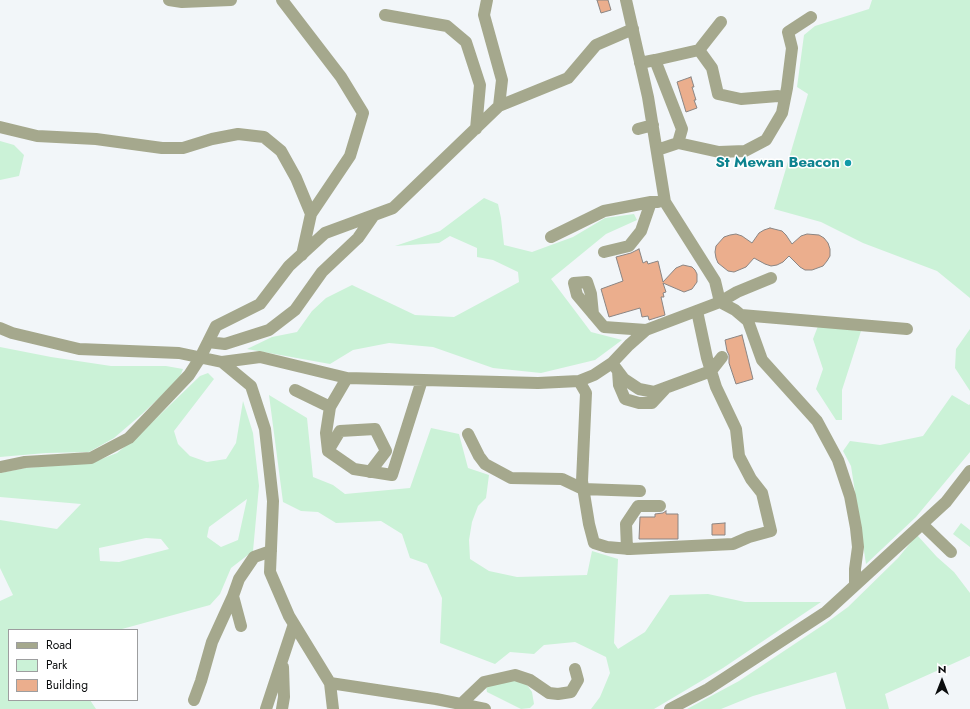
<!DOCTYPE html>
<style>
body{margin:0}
#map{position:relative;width:970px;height:709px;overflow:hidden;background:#f2f6f9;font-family:Jost,sans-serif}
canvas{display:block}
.legend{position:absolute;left:8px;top:629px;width:130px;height:72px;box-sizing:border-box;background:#fff;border:1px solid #9d9e9f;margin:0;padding:5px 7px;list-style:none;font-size:12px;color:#0b0d0e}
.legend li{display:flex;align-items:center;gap:8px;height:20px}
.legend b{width:20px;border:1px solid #9d9e9f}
.north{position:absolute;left:922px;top:661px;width:40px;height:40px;-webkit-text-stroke:3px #fff;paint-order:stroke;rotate:0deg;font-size:11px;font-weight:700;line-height:16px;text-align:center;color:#0b0d0e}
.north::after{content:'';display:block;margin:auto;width:14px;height:18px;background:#0b0d0e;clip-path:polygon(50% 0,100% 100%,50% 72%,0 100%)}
</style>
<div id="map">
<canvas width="970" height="709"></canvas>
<ul class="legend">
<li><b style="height:5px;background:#a5a88d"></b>Road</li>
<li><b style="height:11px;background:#cbf2d7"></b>Park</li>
<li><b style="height:11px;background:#ebae8d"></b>Building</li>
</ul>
<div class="north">N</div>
</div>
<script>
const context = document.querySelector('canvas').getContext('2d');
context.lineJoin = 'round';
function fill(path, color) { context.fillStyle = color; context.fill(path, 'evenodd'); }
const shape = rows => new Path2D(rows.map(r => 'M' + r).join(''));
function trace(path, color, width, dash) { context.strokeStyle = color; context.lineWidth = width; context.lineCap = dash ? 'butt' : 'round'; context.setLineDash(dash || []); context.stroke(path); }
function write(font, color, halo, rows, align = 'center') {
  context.font = font + ' Jost,sans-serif'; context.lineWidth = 3; context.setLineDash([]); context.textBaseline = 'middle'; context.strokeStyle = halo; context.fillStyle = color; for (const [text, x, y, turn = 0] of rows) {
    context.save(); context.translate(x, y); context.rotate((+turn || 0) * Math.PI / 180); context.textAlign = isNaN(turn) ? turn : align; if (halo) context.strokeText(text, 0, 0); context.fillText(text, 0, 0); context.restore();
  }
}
fill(shape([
 [872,0,970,0,970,298,937,271,863,243,821,222,774,209,808,94,797,87,804,35,815,26,869,9],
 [0,141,14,145,24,155,19,176,0,180],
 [484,198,498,204,501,218,504,245,532,252,573,237,605,218,634,214,637,220,606,234,551,279,591,332,622,340,595,360,541,373,493,368,433,347,389,343,353,350,330,364,247,349,272,337,297,332,312,311,326,298,352,285,415,315,454,317,519,282,518,272,493,260,477,257,477,248,450,236,439,243,395,246,440,231],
 [818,326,861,331,842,390,842,420,836,420,816,389,823,369,813,339],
 [970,329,970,391,955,368,956,349],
 [0,347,51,357,111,366,166,366,183,369,179,379,142,414,114,438,89,452,46,453,0,457],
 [208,373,214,379,174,431,178,444,190,456,207,462,226,459,236,443,243,401,253,433,259,486,253,551,231,568,220,594,210,605,122,629,9,630,9,700,90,700,96,709,0,709,0,601,13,595,0,568,0,520,57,529,81,504,0,497,0,473,25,468,91,463,117,453,141,433,200,376],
 [247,499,238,540,221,547,207,537,209,527],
 [146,538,161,539,169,549,119,562,100,561,99,548],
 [269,395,307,418,313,477,333,485,345,494,410,488,431,428,459,434,468,468,489,475,486,498,478,506,472,522,469,540,470,559,489,571,517,577,587,575,592,551,618,559,614,643,618,649,645,632,670,595,708,594,745,602,821,602,723,668,654,709,591,709,600,697,610,673,606,657,575,642,544,645,534,654,510,652,495,664,440,643,442,598,427,564,410,558,402,534,381,521,336,523,318,512,301,511,283,502],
 [952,395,969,405,970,404,970,452,916,517,866,564,851,466,843,451,850,441,880,445,923,436],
 [961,523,970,530,970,547,953,534],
 [917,535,937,557,954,572,970,593,970,656,885,694,889,709,846,709,836,672,753,696,721,709,687,709,739,681,826,623,848,607,898,558],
 [514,678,525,682,532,692,534,704,530,708,521,709,487,692,486,686]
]), '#cbf2d7');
const building = shape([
 [597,0,608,0,611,10,601,13,597,0],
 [691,77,694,87,692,87,696,100,694,100,697,108,686,112,677,82,691,77],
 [770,228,782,231,786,235,792,244,801,236,807,234,819,235,824,238,828,243,830,249,830,256,827,261,823,266,812,270,805,270,800,267,789,256,783,262,777,265,771,266,765,264,754,258,746,267,734,272,728,271,718,263,716,258,715,252,716,246,724,237,730,235,736,234,742,236,752,243,759,233,764,230,770,228],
 [639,249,643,263,647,261,648,264,658,261,663,282,676,268,683,265,692,267,695,270,697,274,697,282,692,289,684,292,663,283,666,292,663,293,664,297,661,297,665,315,649,320,648,316,642,317,640,308,609,317,601,289,623,281,616,257,631,253,639,249],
 [742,335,753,379,736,384,729,363,729,355,727,351,725,340,742,335],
 [666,511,666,514,678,514,678,539,639,539,640,517,655,517,655,514,663,513,666,511],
 [725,523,725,535,712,535,712,524,725,523]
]);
fill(building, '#ebae8d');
trace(building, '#8a8583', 1);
trace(shape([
 [169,0,182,2,231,0],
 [282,0,341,77,363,113,350,156,311,214,302,255],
 [626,0,648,97,665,202,715,281,720,302,737,292,771,278],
 [385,15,447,26,466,42,480,85,476,129],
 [699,50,712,68,718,94,741,99,778,96,785,98],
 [655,60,699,50,721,22],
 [640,63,655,60,682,129,678,143],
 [499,106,568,78,596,45,633,29],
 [0,127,37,136,96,139,162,148,183,148,212,139,238,134,264,137,281,151,296,178,311,214],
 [638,129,653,125],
 [657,150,678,143,719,152,745,151,766,140,782,113,787,88,792,48,788,32,811,17],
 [551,237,604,211,651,202],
 [604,252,629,246,641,231,651,202,658,202],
 [593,314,591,294,587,282,574,283,577,295,604,327,646,330],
 [741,315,907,329],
 [0,328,12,333,79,349,179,353,222,362,251,386,265,429,273,501,270,572,289,616,330,683,333,709],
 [208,342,225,344,269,330,295,310,322,272,358,238,374,215],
 [222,362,260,357,347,378,538,383,579,381,594,375,612,363,629,345,646,330,720,302,735,310,748,321,762,360,817,421,838,460,850,496,856,528,858,547,855,569,855,585],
 [612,363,624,379,639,389,654,392,711,371,722,357],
 [618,371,619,385,625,399,639,403,652,403,665,389],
 [579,381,586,393,582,481,589,524,594,543,607,547,630,549,733,544,749,537,771,531,762,493,751,479,739,456,736,429,716,387,707,358,697,311],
 [295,390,330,407,326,433,328,451,354,469,392,475,422,380],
 [330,407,347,378],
 [468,434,479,456,485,464,511,478,562,479,583,489,640,491],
 [328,451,340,431,375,429,386,451,370,472],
 [0,467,25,462,91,458,129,438,189,375,200,358,216,326,260,304,289,266,325,233,393,208,499,106,502,80,484,15,487,0],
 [922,524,951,552],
 [627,549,626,524,638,506,660,506],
 [233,596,241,626],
 [330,683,436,699,485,709],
 [194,700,201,681,212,642,233,596,239,579,254,557,271,551],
 [461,704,484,682,515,675,530,680,549,693,558,694,571,692,578,680,575,669],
 [266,709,294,624],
 [282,709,284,697,283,667],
 [670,709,708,689,826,612,946,502,970,471]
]), '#a5a88d', 12);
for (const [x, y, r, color] of [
 [848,163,4,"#0f9aa8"]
]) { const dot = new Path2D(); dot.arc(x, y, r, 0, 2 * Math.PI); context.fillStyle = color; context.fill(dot); trace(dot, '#fff', 1.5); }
write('bold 15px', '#0d838f', '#fff', [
 ["St Mewan Beacon",840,163]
], 'right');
</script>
